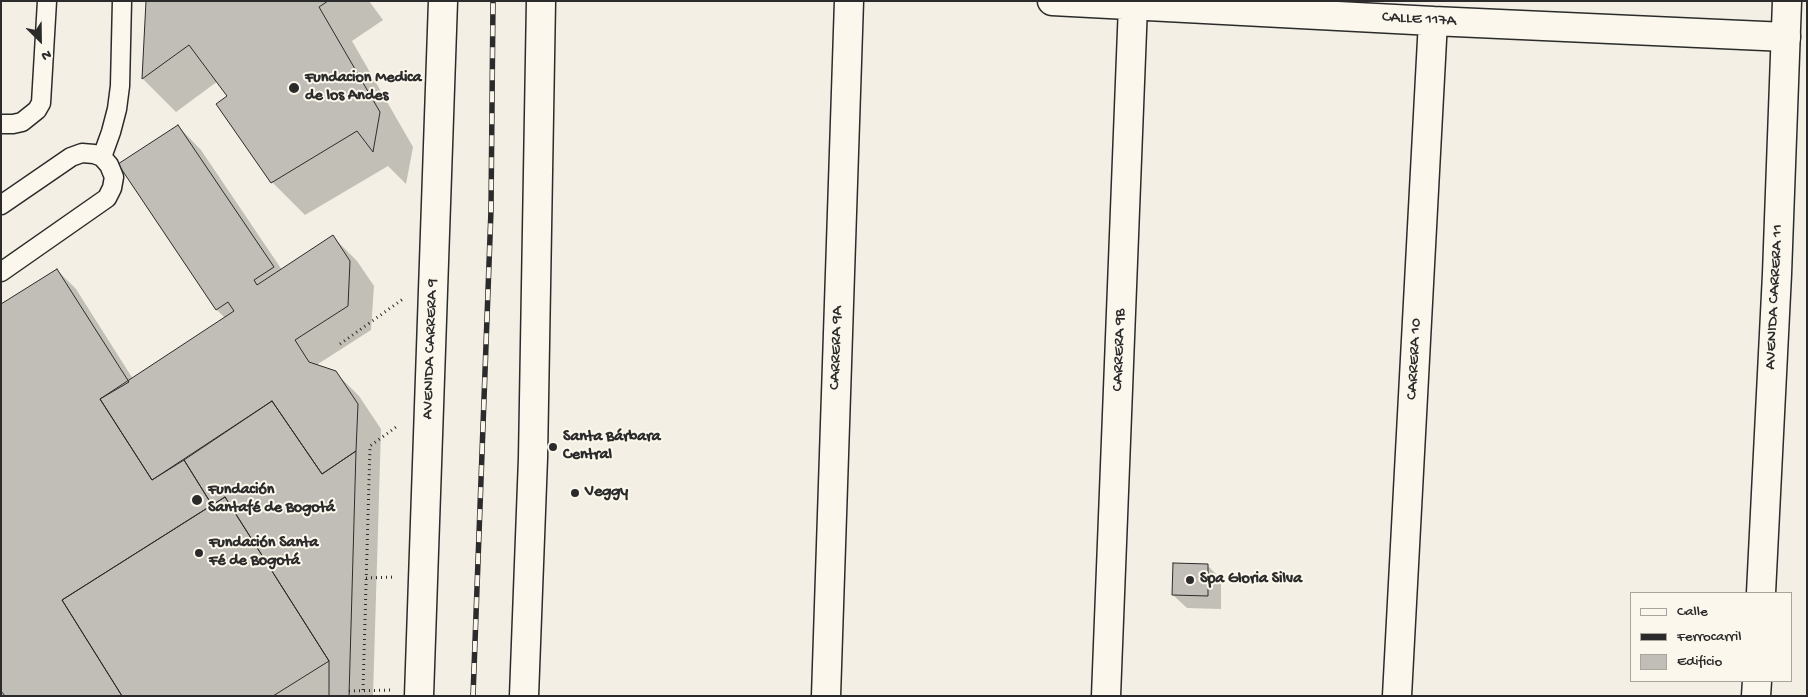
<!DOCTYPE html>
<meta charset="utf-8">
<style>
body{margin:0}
#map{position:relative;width:1808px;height:697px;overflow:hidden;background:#f3efe4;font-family:"Gochi Hand",sans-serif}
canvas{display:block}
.frame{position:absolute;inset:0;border:2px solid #2b2b2b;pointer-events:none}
.legend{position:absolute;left:1630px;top:592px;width:162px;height:90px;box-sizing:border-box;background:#fbf7ec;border:1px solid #a8a59f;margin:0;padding:6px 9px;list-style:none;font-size:15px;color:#2b2b2b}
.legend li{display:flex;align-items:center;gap:10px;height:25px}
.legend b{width:25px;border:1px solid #a8a59f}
.north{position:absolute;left:15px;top:15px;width:50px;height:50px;-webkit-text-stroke:4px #fbf7ec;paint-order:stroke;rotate:157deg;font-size:14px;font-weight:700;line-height:20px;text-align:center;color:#2b2b2b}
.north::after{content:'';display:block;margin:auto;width:18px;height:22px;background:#2b2b2b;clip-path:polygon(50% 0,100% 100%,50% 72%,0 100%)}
</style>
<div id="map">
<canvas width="1808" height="697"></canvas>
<div class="frame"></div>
<ul class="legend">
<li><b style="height:6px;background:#fbf7ec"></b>Calle</li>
<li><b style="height:6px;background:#2b2b2b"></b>Ferrocarril</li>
<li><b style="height:14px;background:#c0beb6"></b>Edificio</li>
</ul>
<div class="north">N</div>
</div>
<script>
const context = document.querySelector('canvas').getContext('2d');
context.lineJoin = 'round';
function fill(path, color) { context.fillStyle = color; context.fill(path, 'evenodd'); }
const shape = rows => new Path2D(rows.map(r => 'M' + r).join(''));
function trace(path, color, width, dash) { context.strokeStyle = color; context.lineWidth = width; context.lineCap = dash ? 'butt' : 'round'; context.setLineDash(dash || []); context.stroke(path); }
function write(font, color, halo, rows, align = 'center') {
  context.font = font + ' "Gochi Hand",sans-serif'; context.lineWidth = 4; context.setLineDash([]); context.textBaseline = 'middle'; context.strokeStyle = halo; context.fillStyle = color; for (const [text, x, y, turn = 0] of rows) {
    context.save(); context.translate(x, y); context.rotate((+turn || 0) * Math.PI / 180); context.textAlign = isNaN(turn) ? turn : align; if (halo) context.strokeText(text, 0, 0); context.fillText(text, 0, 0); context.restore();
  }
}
fill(shape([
 [147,1,369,1,383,20,352,41,413,147,406,184,388,166,305,215,272,182,229,97,218,81,176,112,143,79],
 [178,126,201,150,282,270,333,237,357,261,374,286,371,330,318,364,319,367,335,372,359,396,381,429,373,696,1,696,1,305,57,270,76,289,133,379,225,318,217,310,120,165],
 [1208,566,1221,579,1221,609,1187,608,1173,595]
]), '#0003');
const building = shape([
 [146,1,328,1,319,7,380,112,373,152,357,131,271,183,216,104,227,96,189,45,142,79,146,1],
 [178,125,274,267,254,280,257,285,333,235,350,261,348,306,295,340,309,362,336,371,358,404,356,451,322,474,272,401,152,480,100,399,234,311,228,302,216,310,118,164,178,125],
 [57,269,129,382,100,399,152,480,184,460,212,505,62,600,122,696,5,696,1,691,1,304,57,269],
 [272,401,322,474,356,451,349,696,329,696,329,661,225,497,212,505,184,460,272,401],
 [225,497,329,661,273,696,122,696,62,600,225,497],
 [1173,563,1208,564,1208,596,1172,595,1173,563]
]);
fill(building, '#c0beb6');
trace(building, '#2b2b2b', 1);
const lane = shape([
 [1,124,13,124,22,122,37,110,41,103,47,1],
 [102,157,111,132,117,109,120,86,122,1],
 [1,205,71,157,82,153,94,154,102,157,109,165,114,177,112,188,107,198,1,272]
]);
const street = shape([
 [1052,1,1433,21,1786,37],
 [826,696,849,1],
 [1106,696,1133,5],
 [1397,696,1433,21]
]);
const secondary = shape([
 [1761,593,1777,274,1787,1],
 [1756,696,1757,681]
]);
const primary = shape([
 [419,696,443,1],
 [524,696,533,458,541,1]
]);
trace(lane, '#2b2b2b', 21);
trace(street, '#2b2b2b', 31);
trace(secondary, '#2b2b2b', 31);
trace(primary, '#2b2b2b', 31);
trace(shape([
 [340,344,403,299],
 [366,578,395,577],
 [363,690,370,446,399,425],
 [349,691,391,690]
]), '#2b2b2b', 3, [1, 4]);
trace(lane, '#fbf7ec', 18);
trace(street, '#fbf7ec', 28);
trace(secondary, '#fbf7ec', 28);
trace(primary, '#fbf7ec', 28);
const rail = shape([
 [473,696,491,210,493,1]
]);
trace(rail, '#2b2b2b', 5.5);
trace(rail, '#fbf7ec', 4, [11]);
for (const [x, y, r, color] of [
 [294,88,6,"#2b2b2b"],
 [553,447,5,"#2b2b2b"],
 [575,493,5,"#2b2b2b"],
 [197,500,6,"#2b2b2b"],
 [199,553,5,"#2b2b2b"],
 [1190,580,5,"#2b2b2b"]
]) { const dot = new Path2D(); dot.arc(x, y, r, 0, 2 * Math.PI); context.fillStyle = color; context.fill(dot); trace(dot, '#fbf7ec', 2); }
write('16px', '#2b2b2b', '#fbf7ec', [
 ["CALLE 117A",1419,20,3],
 ["AVENIDA CARRERA 11",1775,297,-87],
 ["CARRERA 9A",837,348,-88],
 ["AVENIDA CARRERA 9",431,349,-88],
 ["CARRERA 9B",1120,350,-88],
 ["CARRERA 10",1415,359,-87]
]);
write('bold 16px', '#2b2b2b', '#fbf7ec', [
 ["Fundacion Medica",305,79],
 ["de los Andes",305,97],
 ["Santa Bárbara",563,438],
 ["Central",563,456],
 ["Fundación",208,491],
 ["Santafé de Bogotá",208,509],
 ["Veggy",585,493],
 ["Fundación Santa",209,544],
 ["Fé de Bogotá",209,562],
 ["Spa Gloria Silva",1200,580]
], 'left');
</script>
